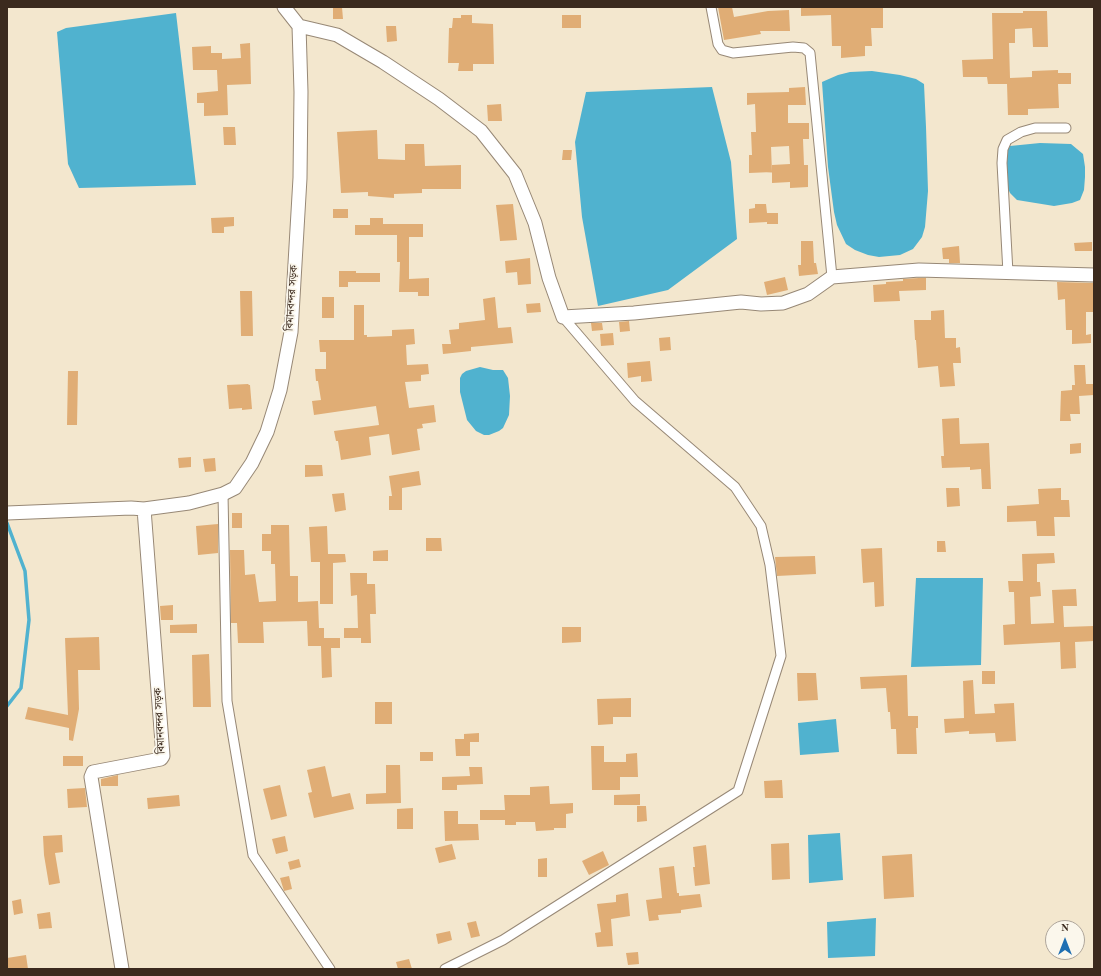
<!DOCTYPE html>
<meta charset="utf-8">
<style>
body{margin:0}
#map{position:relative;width:1101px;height:976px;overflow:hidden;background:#f3e7ce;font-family:"Old Standard TT",serif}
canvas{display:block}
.frame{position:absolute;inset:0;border:8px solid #3b2a1e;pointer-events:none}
.north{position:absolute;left:1045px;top:920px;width:40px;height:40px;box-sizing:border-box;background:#fbf7ec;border:1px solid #aea59a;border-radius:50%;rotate:0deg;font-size:11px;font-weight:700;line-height:16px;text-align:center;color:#3b2a1e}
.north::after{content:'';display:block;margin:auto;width:14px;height:18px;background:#1f6fb2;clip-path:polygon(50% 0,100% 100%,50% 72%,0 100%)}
</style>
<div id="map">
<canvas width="1101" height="976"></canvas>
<div class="frame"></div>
<div class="north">N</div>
</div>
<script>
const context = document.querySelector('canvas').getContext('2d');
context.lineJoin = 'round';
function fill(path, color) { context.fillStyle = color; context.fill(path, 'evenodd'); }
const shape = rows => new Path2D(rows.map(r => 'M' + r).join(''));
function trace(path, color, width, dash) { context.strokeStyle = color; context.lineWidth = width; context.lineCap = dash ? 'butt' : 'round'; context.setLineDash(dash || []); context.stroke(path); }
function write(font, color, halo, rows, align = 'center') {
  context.font = font + ' "Old Standard TT","Noto Serif Bengali",serif'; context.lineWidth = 3.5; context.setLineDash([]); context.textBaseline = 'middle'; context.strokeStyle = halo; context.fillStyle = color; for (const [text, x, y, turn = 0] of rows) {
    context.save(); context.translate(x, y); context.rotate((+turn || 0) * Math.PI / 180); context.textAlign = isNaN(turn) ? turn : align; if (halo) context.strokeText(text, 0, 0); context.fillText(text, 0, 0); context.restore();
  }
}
fill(shape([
 [176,13,196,185,79,188,68,164,57,32,66,28],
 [872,71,900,75,916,79,924,84,926,127,928,191,925,227,922,237,913,249,900,255,879,257,868,255,855,250,846,244,837,225,834,212,828,167,822,82,838,75,850,72],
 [712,87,731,162,737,239,668,290,598,306,582,217,575,142,586,92],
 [1040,143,1071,144,1083,154,1085,167,1085,177,1084,190,1080,200,1072,203,1054,206,1017,200,1010,193,1006,184,1006,153,1010,146],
 [480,367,493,370,503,370,508,378,510,396,509,415,503,428,499,431,489,435,484,435,476,431,467,420,460,392,460,378,462,374,466,371],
 [916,578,983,578,981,665,911,667],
 [836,719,839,752,800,755,798,723],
 [840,833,843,880,809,883,808,835],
 [876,918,875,956,828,958,827,922]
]), '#50b2cf');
trace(shape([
 [7,523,25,571,29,620,21,688,7,706]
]), '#50b2cf', 3.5);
fill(shape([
 [333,7,342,7,343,19,333,19],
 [718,7,732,7,734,17,768,11,789,10,790,31,760,31,761,34,724,40],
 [801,7,883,7,883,28,871,28,872,46,865,46,865,56,841,58,841,46,832,46,831,15,801,16],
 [1023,11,1047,11,1048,47,1033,47,1032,28,1015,29,1015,43,1009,43,1010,78,1032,77,1032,71,1058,70,1058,73,1071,73,1071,84,1058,84,1059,108,1028,109,1028,115,1008,115,1007,84,988,84,987,77,963,77,962,60,993,59,992,13,1023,13],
 [461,15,472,15,472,23,493,24,494,64,473,64,473,71,458,71,459,63,448,63,449,28,452,28,453,18,461,18],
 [562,15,581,15,581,28,562,28],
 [386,26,396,26,397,41,387,42],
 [250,43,251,84,227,85,228,115,204,116,204,103,197,103,197,93,218,91,217,70,193,70,192,47,211,46,211,53,222,53,222,59,241,58,240,44],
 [805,87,806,105,788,105,788,123,809,123,809,139,803,139,804,165,808,165,808,187,790,188,790,182,772,183,772,165,790,164,789,146,771,147,772,172,749,173,749,155,752,155,751,132,756,132,755,104,747,105,747,93,789,92,789,88],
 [501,104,502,121,488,121,487,105],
 [223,127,235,127,236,145,224,145],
 [377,130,378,159,405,160,405,144,424,144,425,166,461,165,461,189,422,189,422,193,394,194,394,198,368,196,368,192,341,193,337,132],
 [563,150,572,150,571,160,562,160],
 [513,204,517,240,500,241,496,205],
 [755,204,766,204,767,213,778,213,778,224,767,224,767,222,749,223,749,209,755,208],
 [333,209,348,209,348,218,333,218],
 [234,217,234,226,224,227,224,233,212,233,211,218],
 [370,218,383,218,383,224,423,224,423,237,409,237,409,279,429,278,429,296,418,296,418,292,399,292,400,262,397,262,397,235,355,235,355,225,370,225],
 [801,241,813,241,814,263,816,263,818,274,799,276,798,265,801,265],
 [1092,242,1092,251,1075,251,1074,243],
 [959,246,960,263,949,263,949,259,943,259,942,248],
 [530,258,531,284,518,285,517,272,506,273,505,261],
 [339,271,356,271,356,273,380,273,380,282,348,282,348,287,339,287],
 [785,277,788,290,767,295,764,282],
 [919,278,926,278,926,290,899,291,900,301,874,302,873,285,886,284,886,282,903,281,903,279],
 [1057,282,1094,283,1094,312,1086,312,1086,335,1091,334,1091,343,1072,344,1072,330,1066,330,1065,299,1058,300],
 [240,291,252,291,253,336,241,336],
 [322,297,334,297,334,318,322,318],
 [495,297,498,328,511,327,513,343,471,347,471,351,443,354,442,344,451,344,449,330,459,329,459,323,485,320,483,299],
 [540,303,541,312,527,313,526,304],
 [354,305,364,305,364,335,367,335,367,337,392,336,392,330,414,329,415,344,406,345,407,365,428,364,429,374,421,375,421,381,405,382,409,408,434,405,436,422,422,424,423,428,417,429,420,450,392,455,389,434,369,437,371,455,341,460,338,441,336,441,334,431,379,425,376,406,314,415,312,401,321,400,318,381,316,381,315,369,326,369,326,352,320,352,319,340,354,340],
 [944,310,945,338,956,338,956,348,960,347,961,363,953,363,955,386,940,387,938,366,918,368,916,340,915,340,914,320,931,320,931,311],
 [629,321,630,331,620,332,619,322],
 [591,323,602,323,603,330,592,331],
 [613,333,614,345,601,346,600,334],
 [670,337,671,350,660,351,659,338],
 [650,361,652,381,641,382,641,376,628,378,627,363],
 [1074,365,1085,365,1086,384,1094,384,1094,395,1079,396,1080,414,1070,414,1071,421,1060,421,1061,391,1072,390,1072,385,1075,385],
 [68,371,78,371,77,425,67,425],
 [248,384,249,385,250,385,252,409,242,410,242,408,229,409,227,385],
 [959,418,960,444,989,443,991,489,982,489,981,469,970,470,970,467,942,468,941,456,944,456,942,419],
 [1081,443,1081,453,1070,454,1070,444],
 [191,457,191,467,179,468,178,458],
 [215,458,216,471,205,472,203,459],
 [305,465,322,465,323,476,305,477],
 [419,471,421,485,402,488,402,510,389,510,389,496,392,496,389,476],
 [946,488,959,488,960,506,947,507],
 [1061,488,1061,500,1069,500,1070,517,1054,517,1055,536,1037,536,1036,521,1007,522,1007,506,1039,504,1038,489],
 [344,493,346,510,335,512,332,494],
 [232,513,242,513,242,528,232,528],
 [218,524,218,553,198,555,196,526],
 [271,525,289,525,290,576,298,576,298,602,318,601,319,628,324,628,324,638,340,638,340,648,331,648,332,677,322,678,321,646,308,646,307,621,263,622,264,643,238,643,237,623,231,623,230,550,244,550,245,575,255,574,259,602,276,601,275,564,271,564,271,551,262,551,262,534,271,534],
 [327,526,328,554,345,554,346,562,333,563,333,604,320,604,320,562,311,562,309,527],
 [426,538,441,538,442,551,426,551],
 [937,541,945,541,946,552,937,552],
 [882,548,884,606,875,607,874,582,863,583,861,549],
 [388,550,388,561,373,561,373,551],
 [1054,553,1055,563,1037,564,1037,582,1040,582,1041,596,1030,597,1031,624,1054,623,1052,590,1076,589,1077,606,1063,606,1064,627,1094,626,1094,641,1075,642,1076,668,1061,669,1060,642,1004,645,1003,625,1015,624,1014,592,1009,592,1008,581,1023,581,1022,554],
 [815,556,816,574,777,576,775,557],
 [350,573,367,573,367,584,375,584,376,614,370,614,371,643,361,643,361,638,344,638,344,628,358,628,357,595,351,596],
 [173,605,173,620,161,620,160,606],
 [197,624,197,633,170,633,170,625],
 [562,627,581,627,581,642,562,643],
 [99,637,100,670,78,670,79,709,73,741,69,740,69,728,25,719,28,707,68,715,65,638],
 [209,654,211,707,193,707,192,655],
 [982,671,995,671,995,684,982,684],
 [797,673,816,673,818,700,798,701],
 [907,675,908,716,918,716,918,728,916,728,917,754,897,754,896,729,891,729,890,712,888,712,886,688,861,689,860,677],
 [973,680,975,714,995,713,994,704,1014,703,1016,741,996,742,995,733,969,734,969,731,945,733,944,719,964,718,963,681],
 [631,698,631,717,613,717,613,724,598,725,597,699],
 [375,702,392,702,392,724,375,724],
 [479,733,479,742,470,742,470,756,456,756,455,739,464,739,464,734],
 [591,746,604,746,604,762,626,762,626,754,637,753,638,777,620,777,620,790,592,790],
 [420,752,433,752,433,761,420,761],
 [63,756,83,756,83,766,63,766],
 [386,765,400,765,401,803,366,804,366,794,386,793],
 [325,766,332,797,350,793,354,809,314,818,308,793,312,792,307,770],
 [469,767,482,767,483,784,457,785,457,790,442,790,442,777,470,776],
 [118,775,118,786,101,786,101,779],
 [782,780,783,798,765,798,764,781],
 [280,785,287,816,271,820,263,789],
 [549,786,550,804,573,803,573,813,566,814,566,828,554,828,554,830,536,831,535,822,516,822,516,825,505,825,505,820,480,820,480,810,505,810,504,795,530,795,530,787],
 [85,788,87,807,68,808,67,789],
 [640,794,640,805,614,805,614,795],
 [179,795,180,806,148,809,147,798],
 [637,806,646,806,647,821,637,822],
 [413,808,413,829,397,829,397,809],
 [444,811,458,811,458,824,478,824,479,840,445,841],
 [62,835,63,852,55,853,60,883,49,885,44,855,43,836],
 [285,836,288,851,276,854,272,839],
 [789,843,790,879,772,880,771,844],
 [452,844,456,859,439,863,435,848],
 [706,845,710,884,695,886,693,867,695,867,693,847],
 [603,851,609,865,589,875,582,861],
 [912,854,914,897,884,899,882,856],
 [547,858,547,877,538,877,538,859],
 [299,859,301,867,290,870,288,862],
 [674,866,677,893,679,893,679,896,700,894,702,907,681,910,681,913,658,915,659,920,649,921,646,900,662,898,659,868],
 [289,876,292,889,284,891,280,878],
 [628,893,630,916,611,919,613,946,597,947,595,933,601,932,597,904,616,902,616,895],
 [21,899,23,913,14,915,12,901],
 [50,912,52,928,39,929,37,914],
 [476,921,480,936,471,938,467,923],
 [450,931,452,940,438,944,436,934],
 [638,952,639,964,628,965,626,953],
 [26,955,28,969,8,969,7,958],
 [409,959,412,969,398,969,396,962]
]), '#e0ad75');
const street = shape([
 [711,7,718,44,722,50,733,53,793,47,804,48,810,53,832,277],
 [1008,273,1002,163,1003,149,1007,140,1021,132,1035,128,1066,128],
 [223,494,227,701,253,855,330,969],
 [445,969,503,940,738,791,781,656,770,565,761,526,735,487,635,401,563,317]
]);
const secondary = shape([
 [299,26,337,35,383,62,439,99,481,131,515,174,535,223,549,278,563,317,634,313,741,302,761,304,783,303,808,294,832,277,919,270,1094,275],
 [7,513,131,508,144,509,189,503,223,494,235,488,252,463,267,432,280,390,291,332,300,178,301,92,299,26,284,7],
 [122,969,91,777,93,772,161,759,163,756,144,509]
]);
trace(street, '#978876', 11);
trace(secondary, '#978876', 15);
trace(street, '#fff', 9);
trace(secondary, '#fff', 13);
write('11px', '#3b2a1e', '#fbf7ec', [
 ["বিমানবন্দর সড়ক",292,298,-86],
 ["বিমানবন্দর সড়ক",160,721,-93]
]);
</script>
